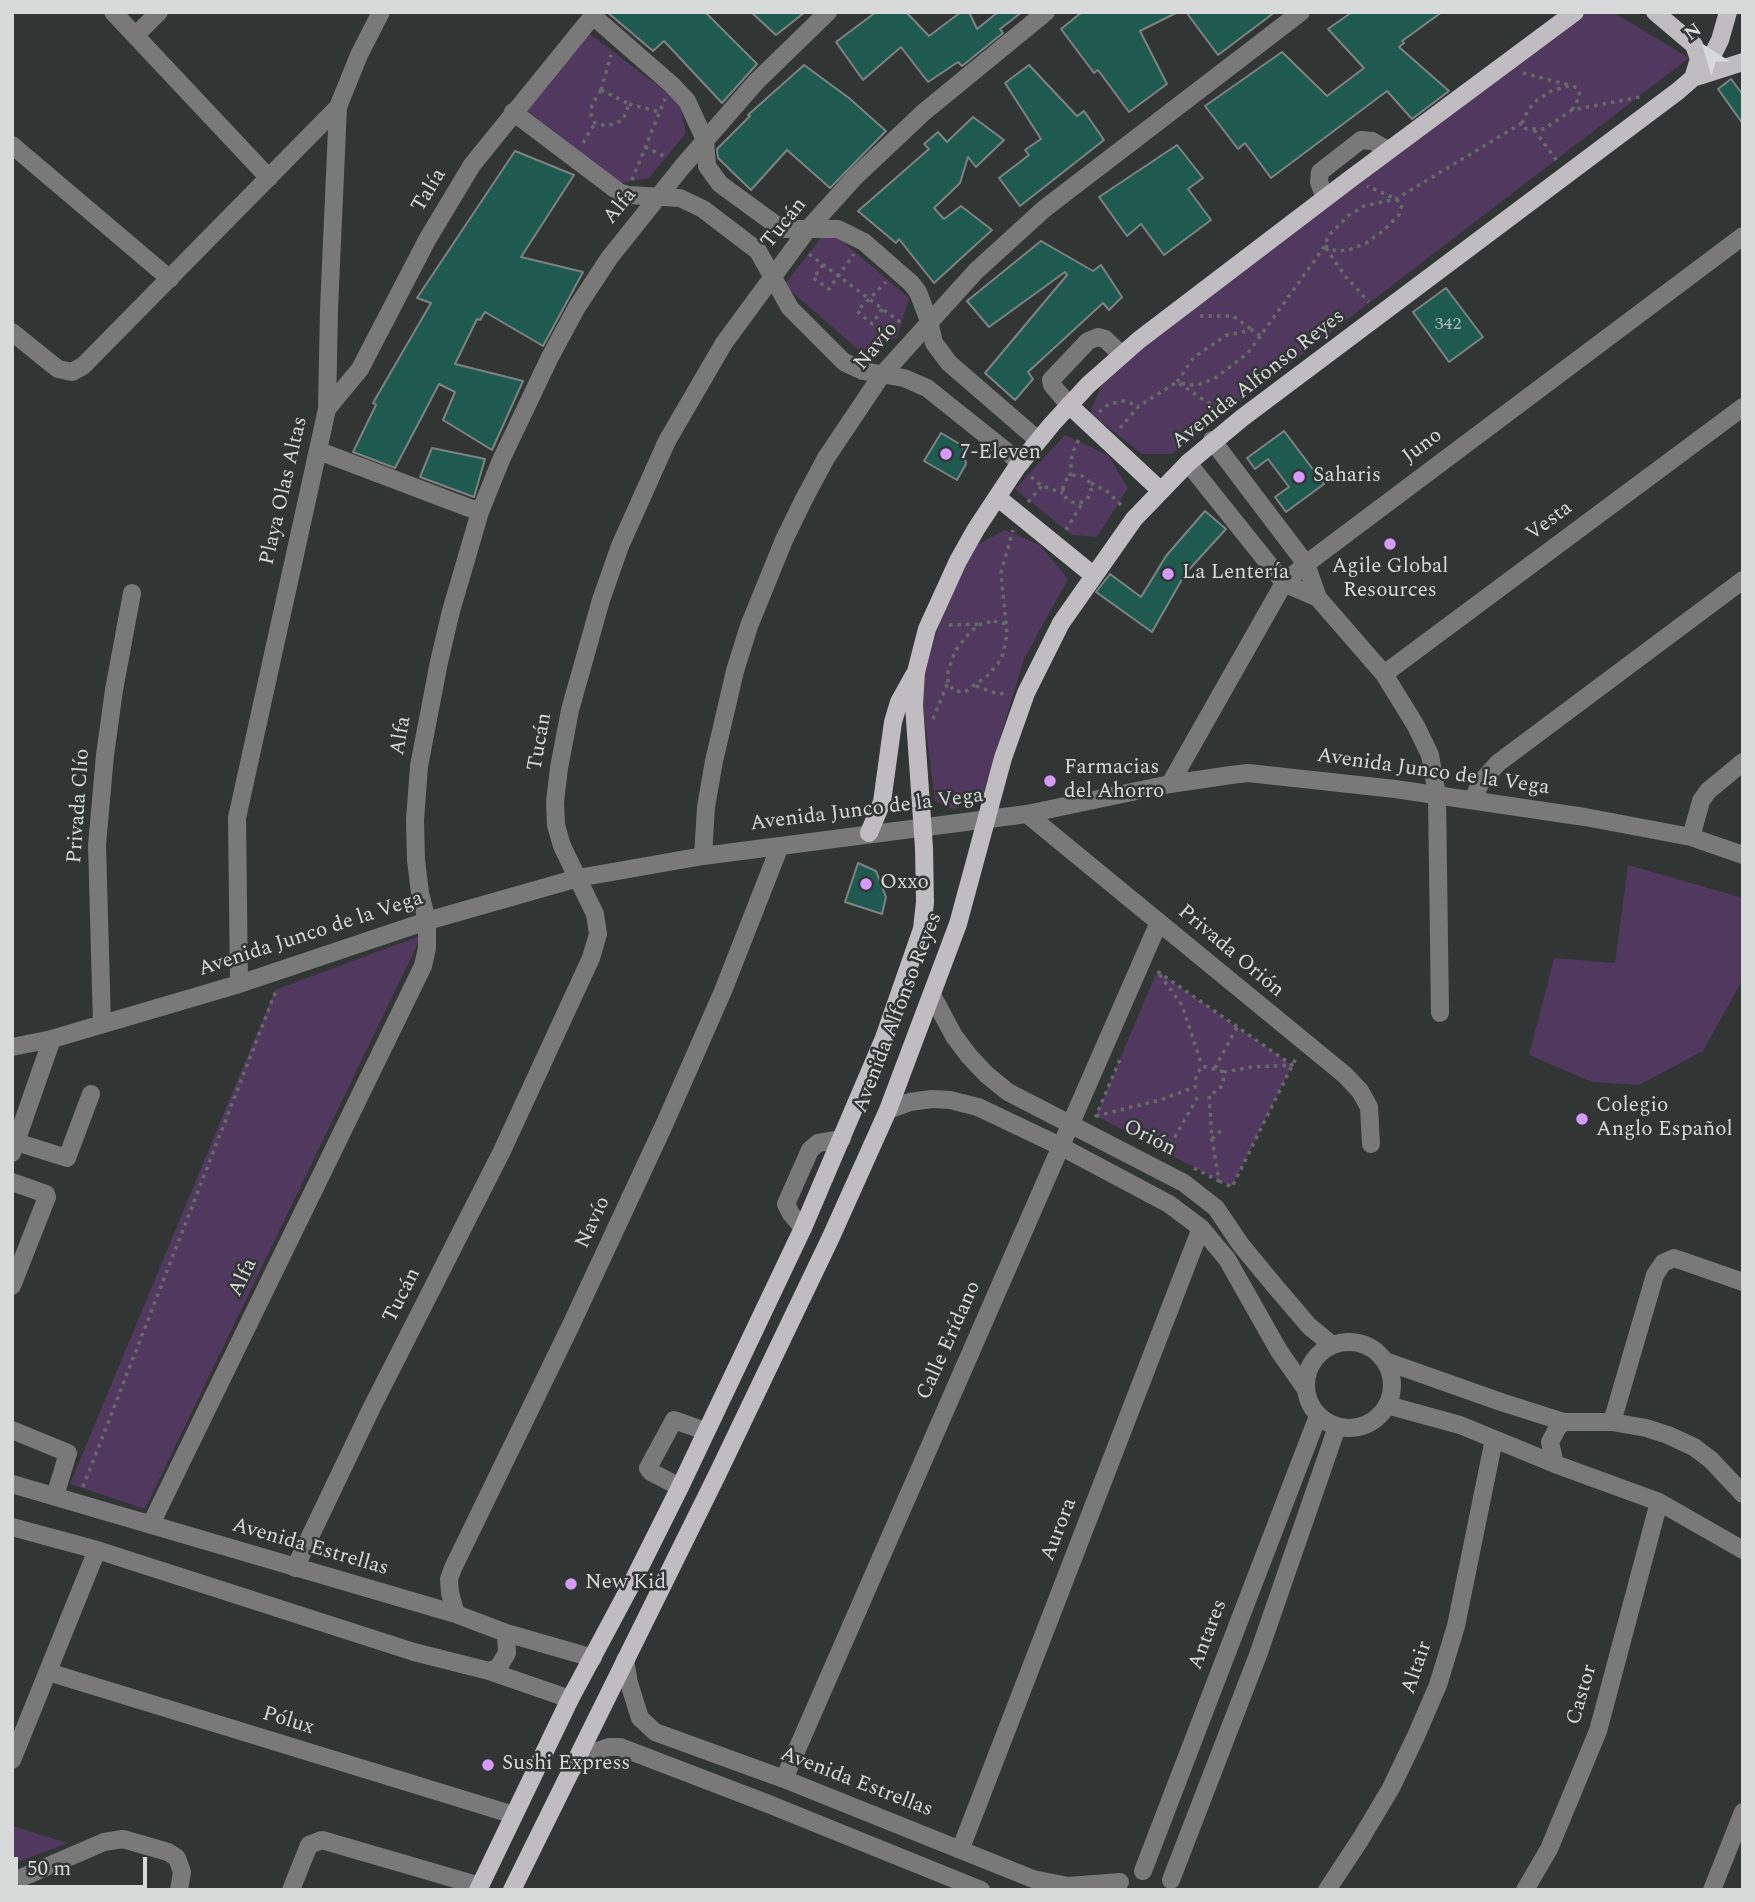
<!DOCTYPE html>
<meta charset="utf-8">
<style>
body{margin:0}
#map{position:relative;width:1755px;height:1902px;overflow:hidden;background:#313534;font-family:Spectral,serif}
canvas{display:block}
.frame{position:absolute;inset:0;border:14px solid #d7dad9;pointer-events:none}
.north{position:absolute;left:1671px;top:14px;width:70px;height:70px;-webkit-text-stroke:5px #313534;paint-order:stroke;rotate:323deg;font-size:19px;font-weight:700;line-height:28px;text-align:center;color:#d7dad9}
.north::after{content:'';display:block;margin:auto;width:24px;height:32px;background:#d7dad9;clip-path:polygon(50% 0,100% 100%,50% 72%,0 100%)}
.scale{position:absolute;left:14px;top:1857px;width:133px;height:32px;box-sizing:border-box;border:4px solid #d7dad9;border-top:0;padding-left:9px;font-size:21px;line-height:24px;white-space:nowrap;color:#d7dad9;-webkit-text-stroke:5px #313534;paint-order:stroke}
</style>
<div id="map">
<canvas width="1755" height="1902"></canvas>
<div class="frame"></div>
<div class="north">N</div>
<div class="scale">50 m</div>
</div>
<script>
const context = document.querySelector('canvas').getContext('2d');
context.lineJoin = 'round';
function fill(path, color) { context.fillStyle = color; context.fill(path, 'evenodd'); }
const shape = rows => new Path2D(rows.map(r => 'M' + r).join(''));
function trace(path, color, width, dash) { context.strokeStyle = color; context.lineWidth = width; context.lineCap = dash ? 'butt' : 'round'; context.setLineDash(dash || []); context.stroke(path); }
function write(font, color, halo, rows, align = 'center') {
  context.font = font + ' Spectral,serif'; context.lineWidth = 5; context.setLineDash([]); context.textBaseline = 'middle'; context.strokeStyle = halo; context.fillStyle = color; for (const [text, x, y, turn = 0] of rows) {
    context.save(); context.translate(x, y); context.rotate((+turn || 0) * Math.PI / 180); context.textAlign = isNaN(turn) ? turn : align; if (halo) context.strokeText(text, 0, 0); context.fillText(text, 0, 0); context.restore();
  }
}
fill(shape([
 [1582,12,1613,12,1689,58,1172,454,1142,454,1090,413,1109,367],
 [590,34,679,102,686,133,649,178,621,183,525,109],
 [828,229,909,298,897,338,861,352,784,285],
 [1065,435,1108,455,1128,488,1097,537,1072,535,1015,489],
 [1005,530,1040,545,1068,579,1024,659,981,801,953,809,935,801,920,682,964,552],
 [1628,865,1743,898,1743,979,1703,1051,1639,1085,1592,1082,1529,1055,1554,958,1615,963],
 [422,935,145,1509,70,1484,275,990],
 [1157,971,1292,1065,1232,1187,1096,1116],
 [12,1826,68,1843,12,1864]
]), '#50385f');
const building = shape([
 [607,12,705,12,757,64,722,103,664,41,653,51,607,12],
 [751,12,805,12,776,35,751,12],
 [876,12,906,12,929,36,961,12,969,12,977,29,998,12,1022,12,1000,29,1003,33,962,66,958,62,928,82,901,47,863,80,836,42,876,12],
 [1082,12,1178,12,1140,31,1167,84,1129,112,1098,70,1094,73,1061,29,1082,12],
 [1186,12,1275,12,1218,55,1186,12],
 [1352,12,1442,12,1402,41,1404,43,1399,47,1449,91,1412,119,1387,91,1271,178,1245,143,1238,149,1205,106,1282,52,1327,96,1364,68,1328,29,1352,12],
 [804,65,849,98,886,131,830,188,787,150,751,190,718,158,717,149,750,116,748,115,804,65],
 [1029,65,1077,116,1084,111,1104,140,1020,206,999,178,1029,155,1025,150,1041,139,1005,83,1029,65],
 [1731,79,1743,95,1743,124,1718,89,1731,79],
 [973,117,1004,140,976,167,968,157,960,183,934,208,944,219,961,206,992,230,934,283,899,239,896,243,858,211,929,149,924,144,938,132,947,142,973,117],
 [1177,145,1203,178,1188,189,1211,220,1164,255,1141,224,1127,236,1099,197,1177,145],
 [515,151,574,175,521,257,583,272,543,346,485,312,480,320,477,319,455,364,523,381,492,450,443,420,455,392,439,384,395,468,353,452,376,405,373,403,431,303,417,298,515,151],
 [1041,241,1093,271,1101,265,1122,297,1109,310,1103,303,1028,372,1033,379,1015,400,985,373,1067,275,1065,272,989,327,967,301,1041,241],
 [1446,288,1483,337,1449,362,1413,312,1446,288],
 [1284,431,1324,484,1286,512,1275,497,1289,487,1268,459,1255,469,1247,458,1284,431],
 [941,433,963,446,966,464,957,480,924,461,941,433],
 [432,448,485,459,474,497,420,477,432,448],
 [1205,511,1226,529,1185,574,1152,632,1096,592,1110,574,1141,597,1166,556,1205,511],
 [858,863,876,871,886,897,882,914,845,902,858,863]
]);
fill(building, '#1e5a4f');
trace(building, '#7e8382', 2);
trace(shape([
 [1523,73,1569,85],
 [601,90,611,55],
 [601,90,629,104,623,120,607,126,595,123,591,115,592,105,601,90],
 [629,104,660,112],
 [1572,110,1580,96,1578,89,1572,85,1551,91,1537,100,1528,110,1522,123,1526,129,1544,129,1572,110,1640,97],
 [1534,130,1558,162],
 [583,143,595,123],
 [645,147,668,158],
 [632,180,665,99],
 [1325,246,1336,251,1349,250,1366,243,1384,230,1399,215,1402,205,1396,199,1367,186],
 [1326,248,1345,276,1369,302],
 [809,254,904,325],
 [823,265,813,278,829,289,854,254],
 [882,309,872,324,857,311,886,282],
 [1200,316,1233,316,1251,329],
 [1260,336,1253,330,1227,335,1194,357,1177,382,1189,385,1200,384,1214,379,1248,353,1325,246,1328,236,1349,215,1364,206,1396,199,1522,123],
 [1099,412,1109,404,1124,401,1139,406],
 [1120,428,1139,406,1177,382,1205,401,1224,410],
 '1063 489a14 14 0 1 1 28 0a14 14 0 1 1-28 0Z',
 [1070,476,1072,454,1080,437],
 [1031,477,1042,486,1063,493],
 [1091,483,1108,492,1124,508],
 [1028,502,1042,486],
 [1066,530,1083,502],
 [994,621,1006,624,1007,634,1003,654,998,664,987,676,965,692,954,691,948,682,948,672,955,651,971,631,981,624,994,621],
 [1006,624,1001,573,1013,530],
 [949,625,979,624],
 [976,686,998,694,1007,693],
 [933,719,948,682],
 [1215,1068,1237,1027],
 [1096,1116,1160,1100,1195,1087,1196,1076,1202,1066,1224,1072],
 [1098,1117,1096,1116,1121,1057],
 [1212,1139,1224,1128],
 [1166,1152,1200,1093],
 [1194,1168,1219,1181,1212,1139,1209,1095,1219,1090,1223,1083,1224,1072,1252,1067,1292,1065,1157,971,1182,1005,1202,1066],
 [1219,1181,1232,1187,1296,1058],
 [83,1487,277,988]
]), '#676a69', 3.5, [3.5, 5]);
trace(shape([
 [113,12,269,178],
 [593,16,672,85,687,101,705,140,707,166,720,184,779,227,786,229,838,229,864,242,911,283,918,292,929,321,934,343,949,363,1038,440],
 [136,35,159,12],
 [513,112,619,192,629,195,680,198,703,209,758,251,790,308,844,362,863,371,904,378,927,388,1021,463],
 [12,145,170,279],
 [1325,198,1319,182,1320,172,1361,140,1372,141,1388,150],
 [12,332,58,369,72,372,83,366,338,107],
 [1069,405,1052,385,1051,380,1088,341,1098,337,1105,339,1122,355],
 [327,409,360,369,427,240,472,165,596,12],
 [1212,440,1306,564,1318,598,1384,674,1416,726,1430,755,1437,795,1440,1013],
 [319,451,480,512],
 [1188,463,1284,583,1318,598],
 [1384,674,1743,407],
 [1170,784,1284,583,1306,564,1743,236],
 [1473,799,1481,782,1498,763,1743,580],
 [1027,814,1345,1075,1360,1091,1369,1107,1371,1144],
 [1691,837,1701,801,1708,791,1743,762],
 [703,856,706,807,714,761,735,671,749,626,784,540,804,499,826,458,881,376,976,271,1044,209,1301,12],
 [239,984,237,818,327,409,329,309,338,107,359,55,381,12],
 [932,995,954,1036,969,1056,987,1075,1008,1092,1184,1183,1216,1208,1241,1245,1274,1285,1309,1326,1332,1345],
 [102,1024,97,845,105,755,114,690,132,593],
 [12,1047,52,1039,239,984,427,921,578,878,703,856,1027,814,1170,784,1231,775,1248,773,1395,789,1585,817,1691,837,1743,855],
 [888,1110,910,1102,932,1099,950,1100,978,1107,1060,1146,1169,1204,1201,1228,1227,1259,1279,1351,1305,1388],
 [16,1142,67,1158,91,1094],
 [12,1153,52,1039],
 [12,1182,46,1194,47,1197,12,1286],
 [803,1228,791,1214,786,1204,810,1150,818,1143,842,1139],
 '1306 1385a43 43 0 1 1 86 0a43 43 0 1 1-86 0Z',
 [1385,1361,1501,1402,1564,1422,1612,1422,1646,1428,1668,1435,1694,1447,1711,1460,1743,1494],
 [1387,1405,1460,1425,1555,1464,1659,1502,1743,1550],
 [1612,1422,1655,1275,1663,1263,1674,1258,1743,1282],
 [12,1430,68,1453,55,1496],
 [1555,1464,1550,1442,1558,1427,1564,1422],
 [12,1484,456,1614,506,1633,593,1658],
 [680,1487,651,1472,648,1468,674,1420,705,1431],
 [151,1524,423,966,427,948,427,921,420,893,416,860,415,820,419,766,439,662,451,611,480,512,501,460,550,357,577,307,610,257,682,167,756,82,828,12],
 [12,1527,97,1550,414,1652,489,1671,570,1699],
 [295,1568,371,1409,502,1151,591,958,598,934,595,914,562,846,556,825,555,802,559,768,570,710,601,600,620,546,667,441,724,343,808,229,855,177,924,112,1046,12],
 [456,1614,450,1593,449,1579,453,1568,571,1325,665,1123,723,991,780,846],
 [625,1660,629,1683,640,1718,655,1732,784,1779,1033,1879,1068,1886,1120,1882],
 [489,1671,498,1668,507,1653,506,1633],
 [48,1672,514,1815],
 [12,1760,97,1550],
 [573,1768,591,1753,609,1747,620,1747,766,1803,981,1890],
 [784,1779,1159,922],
 [961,1848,1201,1228],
 [1143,1871,1318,1416],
 [23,1877,104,1842,123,1839,168,1852,177,1858,182,1872,179,1890],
 [1171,1880,1258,1655,1337,1427],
 [291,1890,309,1845,322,1840,480,1886],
 [1327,1890,1360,1840,1391,1788,1416,1736,1438,1685,1456,1626,1494,1439],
 [1525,1890,1549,1849,1598,1731,1659,1502],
 [1712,1890,1743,1812]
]), '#7a797a', 18);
trace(shape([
 [1655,12,1694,45,1699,59,1694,75],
 [1696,77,1743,62],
 [1069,405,1160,490],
 [997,497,1093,575],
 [869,833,882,802,893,722,899,702,914,675],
 [478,1890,570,1699,631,1585,680,1487,803,1228,884,1038,922,929,925,902,924,848,914,705,916,672,927,629,958,561,976,529,1017,467,1052,424,1088,385,1139,340,1349,180,1575,12],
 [512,1890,718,1473,831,1237,888,1110,958,924,1003,758,1026,693,1061,623,1134,519,1188,463,1242,418,1678,91,1693,78,1712,56,1720,40,1728,12]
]), '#bfbdc0', 18);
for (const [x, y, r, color] of [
 [946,454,7,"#d69bfa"],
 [1299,477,7,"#d69bfa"],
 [1390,544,7,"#d69bfa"],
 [1168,574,7,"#d69bfa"],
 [1050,781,7,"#d69bfa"],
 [866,884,7,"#d69bfa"],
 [1582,1119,7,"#d69bfa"],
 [571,1584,7,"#d69bfa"],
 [488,1765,7,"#d69bfa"]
]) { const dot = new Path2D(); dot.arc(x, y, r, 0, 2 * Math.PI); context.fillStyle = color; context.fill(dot); trace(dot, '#313534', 2.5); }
write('18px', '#a9bab6', null, [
 ["342",1448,325]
]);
write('21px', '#d7dad9', '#313534', [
 ["Talía",430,191,-59],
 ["Alfa",621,207,-51],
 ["Tucán",785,224,-51],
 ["Navío",877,347,-50],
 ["Avenida Alfonso Reyes",1259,380,-38],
 ["Juno",1423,447,-37],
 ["Playa Olas Altas",285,491,-77],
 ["Vesta",1550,522,-37],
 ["Alfa",402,736,-80],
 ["Tucán",541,742,-80],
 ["Avenida Junco de la Vega",1433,773,8],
 ["Privada Clío",80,806,-86],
 ["Avenida Junco de la Vega",867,811,-7],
 ["Avenida Junco de la Vega",311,935,-18],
 ["Privada Orión",1230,952,40],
 ["Avenida Alfonso Reyes",899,1013,-69],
 ["Orión",1149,1139,27],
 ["Navío",594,1223,-65],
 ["Alfa",244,1278,-64],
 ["Tucán",403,1296,-63],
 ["Calle Erídano",950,1341,-66],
 ["Aurora",1060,1530,-69],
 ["Avenida Estrellas",310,1548,16],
 ["Antares",1209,1635,-69],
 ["Altair",1418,1668,-71],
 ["Castor",1583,1695,-74],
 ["Pólux",288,1722,17],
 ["Avenida Estrellas",856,1783,21]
]);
write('21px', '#d7dad9', '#313534', [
 ["7-Eleven",960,454],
 ["Saharis",1313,477],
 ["Agile Global",1390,568,"center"],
 ["Resources",1390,592,"center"],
 ["La Lentería",1182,574],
 ["Farmacias",1064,769],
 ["del Ahorro",1064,793],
 ["Oxxo",880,884],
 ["Colegio",1596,1107],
 ["Anglo Español",1596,1131],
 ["New Kid",585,1584],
 ["Sushi Express",502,1765]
], 'left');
</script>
